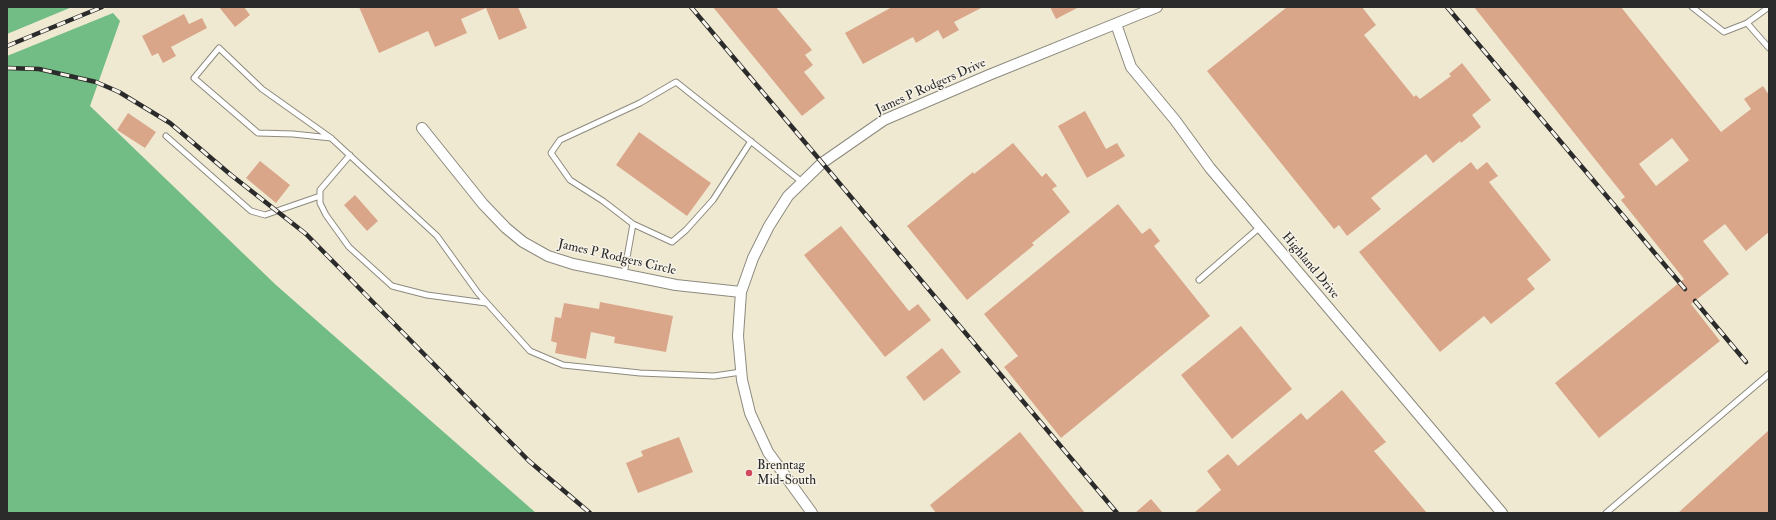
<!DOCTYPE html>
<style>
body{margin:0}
#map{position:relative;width:1776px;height:520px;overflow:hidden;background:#efe9d2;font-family:"IM FELL Double Pica",serif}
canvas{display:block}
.frame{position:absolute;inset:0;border:8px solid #2b2b2b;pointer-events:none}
</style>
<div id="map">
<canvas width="1776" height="520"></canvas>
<div class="frame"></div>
</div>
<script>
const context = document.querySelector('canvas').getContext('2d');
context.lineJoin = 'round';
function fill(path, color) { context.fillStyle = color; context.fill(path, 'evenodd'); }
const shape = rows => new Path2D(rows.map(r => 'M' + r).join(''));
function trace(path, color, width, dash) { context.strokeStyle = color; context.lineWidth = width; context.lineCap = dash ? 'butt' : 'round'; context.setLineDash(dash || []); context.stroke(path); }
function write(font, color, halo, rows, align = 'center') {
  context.font = font + ' "IM FELL Double Pica",serif'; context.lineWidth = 3; context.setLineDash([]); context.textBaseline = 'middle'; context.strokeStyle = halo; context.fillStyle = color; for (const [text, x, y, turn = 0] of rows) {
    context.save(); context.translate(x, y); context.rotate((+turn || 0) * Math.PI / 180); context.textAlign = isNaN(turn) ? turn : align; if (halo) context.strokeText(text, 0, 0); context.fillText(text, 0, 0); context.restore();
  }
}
fill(shape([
 [7,7,72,7,7,34],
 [113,13,120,21,90,106,276,285,536,513,7,513,7,56]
]), '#72bd85');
fill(shape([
 [219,7,244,7,250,15,235,27],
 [359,7,518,7,527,28,499,40,486,8,461,19,467,33,435,47,428,31,379,53],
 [713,7,776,7,812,50,805,55,813,65,804,72,825,98,802,116],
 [892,7,983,7,954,22,959,30,943,39,938,30,916,43,913,37,863,64,845,33],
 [1050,7,1079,7,1056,19],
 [1287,7,1362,7,1376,25,1364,35,1414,97,1416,95,1420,99,1451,76,1449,74,1462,63,1491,100,1472,115,1481,127,1461,143,1460,141,1433,163,1426,154,1371,198,1381,209,1347,236,1339,225,1334,229,1207,71],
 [1474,7,1621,7,1721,132,1751,109,1744,99,1763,86,1769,95,1769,232,1746,251,1725,224,1703,241,1729,274,1691,304,1720,341,1599,438,1555,383,1684,279,1621,200,1625,197],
 [1672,138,1689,160,1656,186,1639,164],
 [184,14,189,24,202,18,207,28,171,47,176,56,163,63,158,53,152,56,142,36],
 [1085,111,1106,149,1117,143,1125,156,1087,178,1058,126],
 [128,113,156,132,145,148,117,130],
 [639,132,711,183,687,216,616,165],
 [1013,143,1042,177,1046,173,1057,186,1052,189,1070,212,1032,243,1034,245,967,300,907,226,973,172,974,174],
 [260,161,290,185,276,203,246,178],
 [1471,162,1477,170,1487,162,1498,176,1489,182,1551,260,1527,279,1535,289,1491,324,1484,316,1440,352,1359,252],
 [355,195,378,221,367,231,344,205],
 [1118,204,1142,234,1150,228,1160,241,1154,246,1210,316,1061,438,1004,367,1018,356,984,314],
 [841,226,909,311,918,304,931,320,885,357,804,255],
 [600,302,673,316,666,352,614,343,615,337,591,332,586,359,555,353,557,343,551,341,555,317,561,318,564,303,599,309],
 [1241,326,1292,389,1232,439,1181,375],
 [942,348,961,372,924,401,906,377],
 [1342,390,1386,442,1374,451,1427,513,1194,513,1221,490,1207,471,1228,454,1238,466,1301,413,1307,420],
 [1769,430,1769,513,1678,513],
 [1020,432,1085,513,936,513,930,505],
 [679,437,693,472,638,493,626,463,643,456,641,451],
 [1151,499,1163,513,1135,513]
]), '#daa68a');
const service = shape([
 [1692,7,1724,32,1747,23,1769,7],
 [1747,23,1769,48],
 [166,136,251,211,265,215,320,196],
 [331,138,293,134,258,133,194,78,219,48,262,89,331,138,437,236,478,293,530,351,563,365,640,373,714,376,741,372],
 [350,155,320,190,320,203,326,215,349,247,392,286,427,295,486,303],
 [633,224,672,242,686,230,713,200,751,141],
 [624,274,633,224,603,201,570,180,551,153,560,140,640,103,676,82,802,182],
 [1199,280,1260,227],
 [1606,513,1769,374]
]);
const minor = shape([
 [1116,24,1131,67,1175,120,1210,168,1502,513],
 [422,128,483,204,506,228,523,242,548,256,573,264,676,285,741,292],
 [812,513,768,452,750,413,742,380,738,336,741,292,753,258,769,226,788,196,822,163,884,120,989,75,1157,7]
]);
trace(service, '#8d8a7e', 7);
trace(minor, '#8d8a7e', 12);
trace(service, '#fff', 5);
trace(minor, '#fff', 10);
const rail = shape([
 [691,7,1117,513],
 [1447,7,1685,289],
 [7,46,102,7],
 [7,68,39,69,96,82,119,92,170,123,231,175,306,234,529,461,590,513],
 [1695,301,1746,362]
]);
trace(rail, '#2b2b2b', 4.5);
trace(rail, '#f7f3e8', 3, [9]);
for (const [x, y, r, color] of [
 [749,473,4,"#d1495b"]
]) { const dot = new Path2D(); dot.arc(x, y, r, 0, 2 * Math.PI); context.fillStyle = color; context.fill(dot); trace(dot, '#f7f3e8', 1.5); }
write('13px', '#2b2b2b', '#f7f3e8', [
 ["James P Rodgers Drive",931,87,-24],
 ["James P Rodgers Circle",617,258,13],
 ["Highland Drive",1310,266,50]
]);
write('13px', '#2b2b2b', '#f7f3e8', [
 ["Brenntag",757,466],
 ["Mid-South",757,481]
], 'left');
</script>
